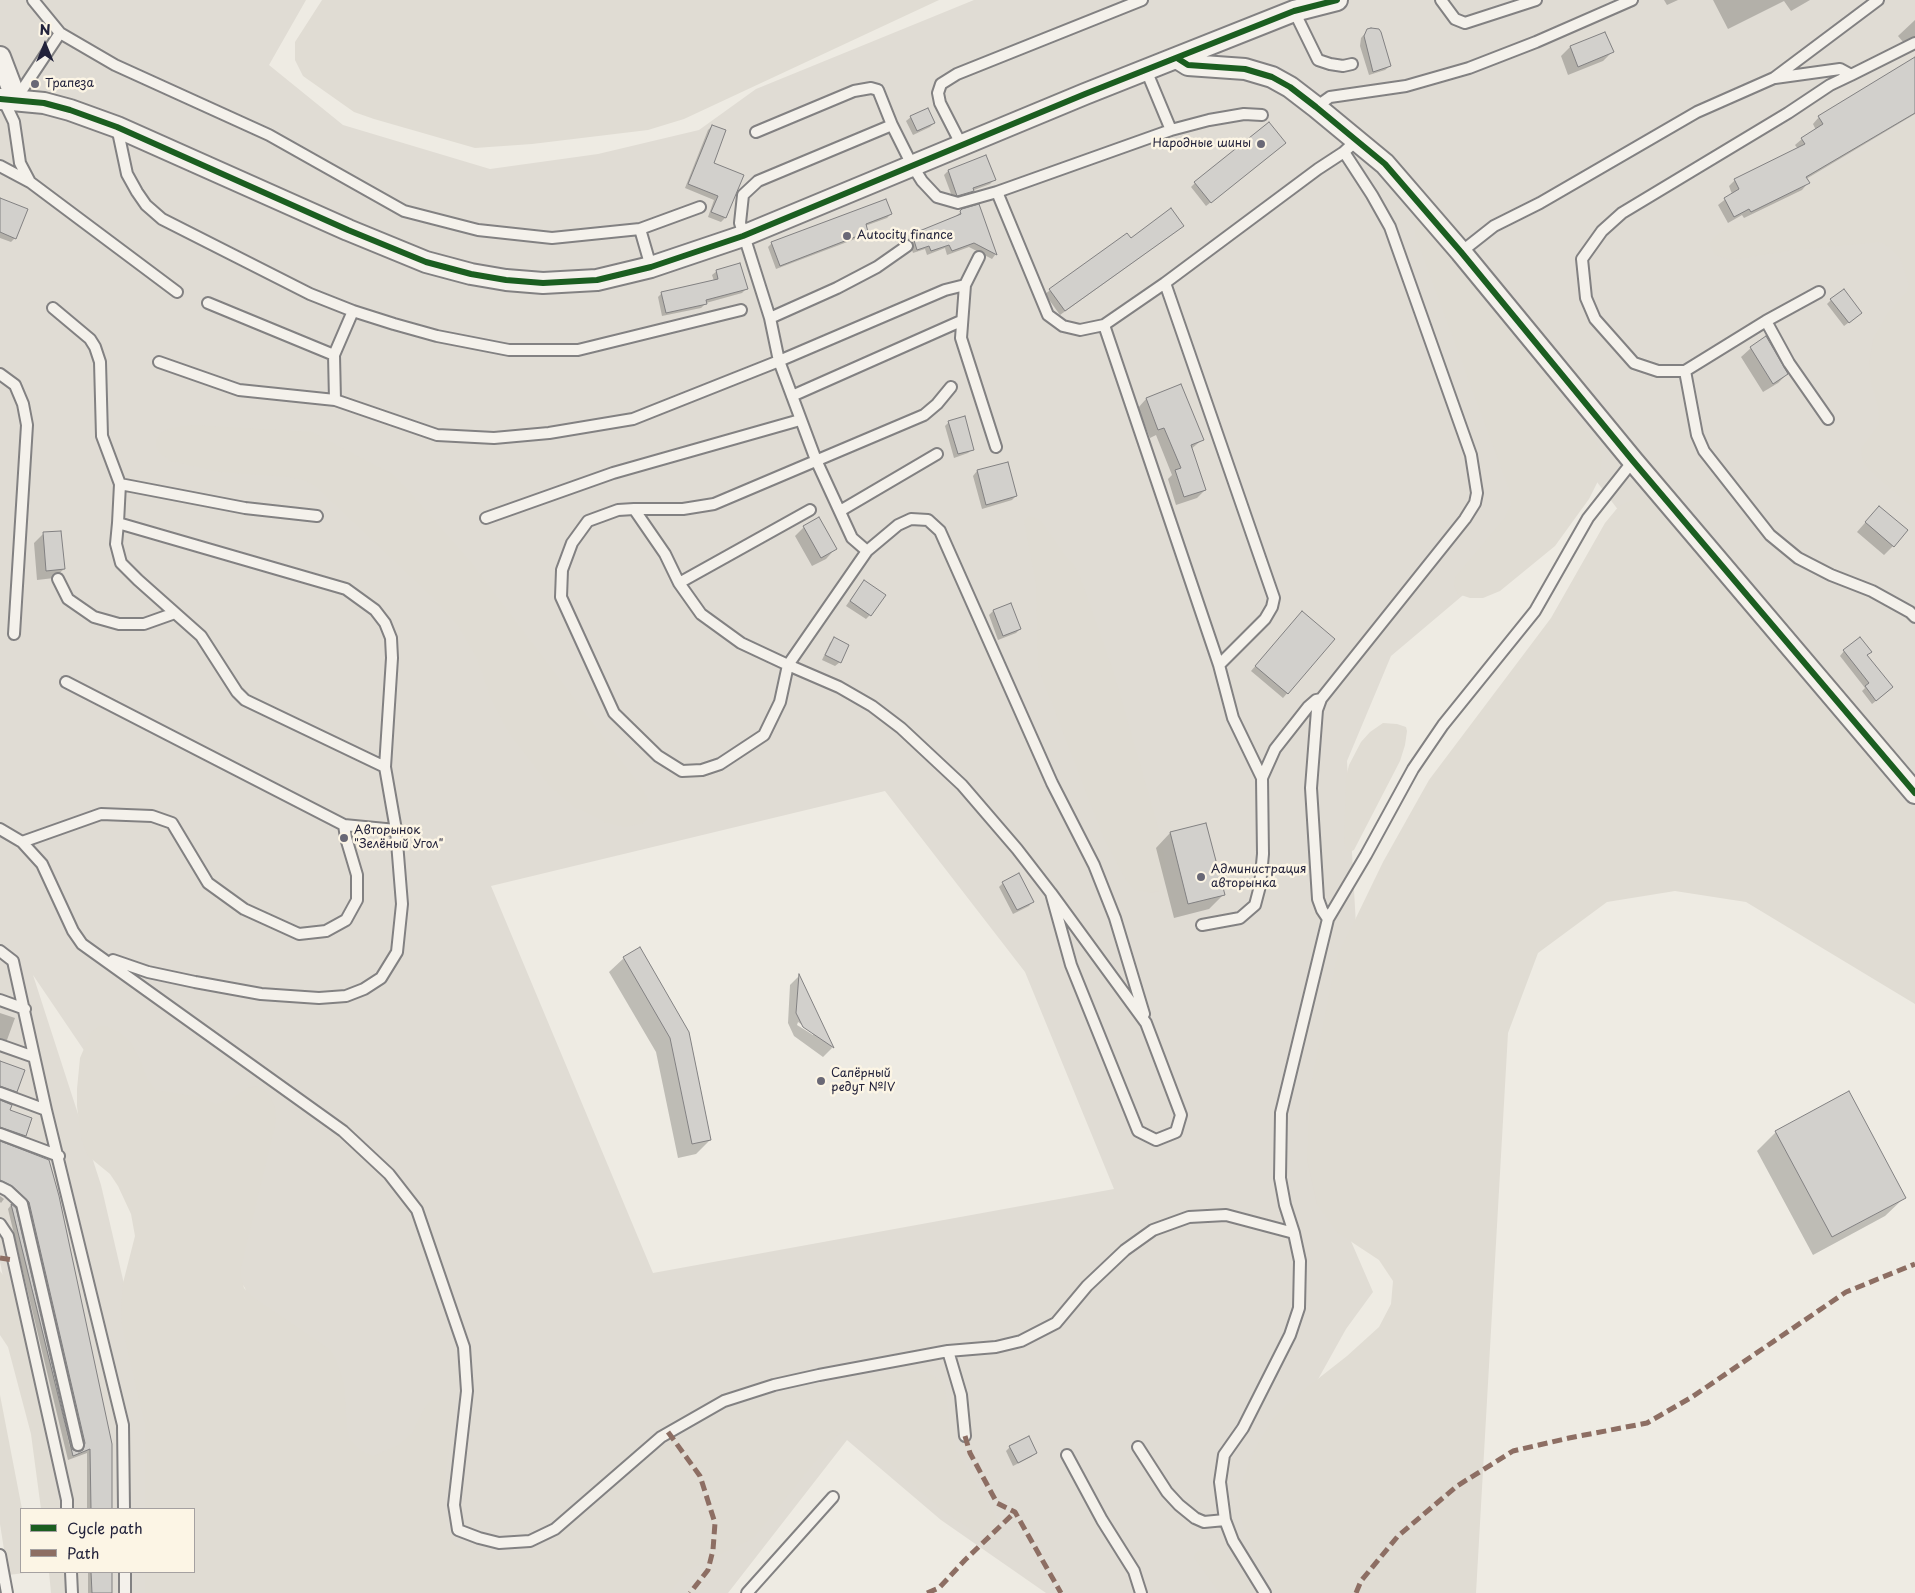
<!DOCTYPE html>
<meta charset="utf-8">
<style>
body{margin:0}
#map{position:relative;width:1915px;height:1593px;overflow:hidden;background:#eeebe3;font-family:"Playpen Sans",sans-serif}
canvas{display:block}
.legend{position:absolute;left:20px;top:1508px;width:175px;height:65px;box-sizing:border-box;background:#fcf5e5;border:1px solid #a5a1a1;margin:0;padding:6px 9px;list-style:none;font-size:15px;color:#22223b}
.legend li{display:flex;align-items:center;gap:10px;height:25px}
.legend b{width:25px;border:1px solid #a5a1a1}
.north{position:absolute;left:20px;top:20px;width:50px;height:50px;-webkit-text-stroke:4px #fcf5e5;paint-order:stroke;rotate:0deg;font-size:14px;font-weight:700;line-height:20px;text-align:center;color:#22223b}
.north::after{content:'';display:block;margin:auto;width:18px;height:22px;background:#22223b;clip-path:polygon(50% 0,100% 100%,50% 72%,0 100%)}
</style>
<div id="map">
<canvas width="1915" height="1593"></canvas>
<ul class="legend">
<li><b style="height:6px;background:#1b5e20"></b>Cycle path</li>
<li><b style="height:6px;background:#8d6e63"></b>Path</li>
</ul>
<div class="north">N</div>
</div>
<script>
const context = document.querySelector('canvas').getContext('2d');
context.lineJoin = 'round';
function fill(path, color) { context.fillStyle = color; context.fill(path, 'evenodd'); }
const shape = rows => new Path2D(rows.map(r => 'M' + r).join(''));
function trace(path, color, width, dash) { context.strokeStyle = color; context.lineWidth = width; context.lineCap = dash ? 'butt' : 'round'; context.setLineDash(dash || []); context.stroke(path); }
function write(font, color, halo, rows, align = 'center') {
  context.font = font + ' "Playpen Sans",sans-serif'; context.lineWidth = 5; context.setLineDash([]); context.textBaseline = 'middle'; context.strokeStyle = halo; context.fillStyle = color; for (const [text, x, y, turn = 0] of rows) {
    context.save(); context.translate(x, y); context.rotate((+turn || 0) * Math.PI / 180); context.textAlign = isNaN(turn) ? turn : align; if (halo) context.strokeText(text, 0, 0); context.fillText(text, 0, 0); context.restore();
  }
}
fill(shape([
 [0,0,306,0,269,65,343,125,490,169,598,154,699,130,756,89,974,0,1915,0,1915,902,1597,482,1391,656,1347,761,1357,944,1331,1195,1373,1292,1346,1329,1292,1426,1293,1593,1046,1593,941,1520,847,1440,728,1593,333,1593,245,1288,33,975,101,1185,151,1400,154,1509,49,1509,47,1492,0,1262],
 [885,791,1025,972,1114,1189,653,1273,491,886],
 [56,1572,156,1572,156,1593,58,1593]
]), '#e0dcd4');
fill(shape([
 [322,0,939,0,684,119,648,130,532,144,475,148,374,119,354,112,303,76,295,60,295,42],
 [1915,120,1915,509,1874,474,1863,462,1861,449,1879,425,1878,406,1871,383,1869,364,1873,340,1887,315,1907,292,1909,285,1900,258,1889,247,1880,242,1794,250,1730,260,1715,255,1710,244,1715,237,1728,228,1813,184],
 [1417,219,1422,219,1426,223,1597,444,1602,457,1599,479,1589,499,1555,546,1500,591,1483,598,1470,598,1458,594,1454,585,1455,578,1505,518,1511,505,1509,489,1415,234,1414,224],
 [191,425,312,432,390,473,401,483,472,564,645,793,652,812,643,823,626,827,604,822,576,808,550,786,508,731,491,698,476,656,458,625,433,597,317,487,304,480,288,477,220,472,171,461,161,454,156,446,156,441,161,433,171,428],
 [1641,497,1653,503,1915,814,1915,1004,1746,902,1675,891,1607,902,1538,953,1508,1033,1476,1593,1278,1593,1252,1546,1242,1522,1238,1497,1245,1473,1258,1444,1274,1418,1305,1389,1347,1356,1379,1327,1391,1304,1393,1281,1379,1260,1338,1233,1317,1204,1307,1159,1310,1090,1337,957,1383,862,1429,780,1551,618,1605,523,1619,506],
 [1029,516,1040,520,1065,556,1075,567,1081,580,1114,674,1161,838,1165,861,1164,881,1159,891,1150,893,1135,890,1125,878,1104,838,1038,667,1036,584,1024,521],
 [1383,723,1397,724,1406,727,1407,731,1405,745,1400,761,1354,850,1350,852,1346,849,1344,843,1346,777,1349,765,1361,742,1370,732],
 [100,1026,105,1026,117,1031,130,1042,140,1060,147,1079,155,1090,200,1097,215,1104,232,1099,248,1088,257,1086,264,1090,271,1099,275,1108,276,1121,241,1267,241,1276,244,1288,251,1296,329,1349,336,1360,344,1385,347,1428,350,1440,361,1451,373,1456,399,1445,412,1434,425,1407,433,1400,448,1400,453,1403,454,1411,441,1509,454,1545,500,1557,540,1552,665,1444,728,1410,778,1394,898,1371,926,1372,942,1382,946,1394,951,1434,956,1451,998,1521,1002,1529,999,1536,991,1539,971,1529,945,1512,856,1432,844,1431,835,1437,752,1539,688,1570,668,1593,145,1593,145,1572,194,1572,194,1509,145,1509,145,1424,122,1326,121,1310,123,1283,135,1236,131,1214,118,1186,110,1174,88,1156,81,1138,77,1106,77,1089,80,1058,91,1032],
 [0,1271,9,1283,21,1320,60,1509,41,1509,31,1434,8,1347,0,1335],
 [0,1395,22,1509,21,1572,33,1572,8,1575,0,1524],
 [1211,1548,1222,1551,1232,1559,1255,1593,1220,1593,1194,1557,1197,1552],
 [49,1572,65,1572,66,1593,51,1593]
]), '#e0dcd3');
fill(shape([
 [1664,0,1678,0,1667,5],
 [1713,0,1810,0,1791,11,1784,1,1728,29],
 [1915,20,1915,47,1904,43,1898,36],
 [1368,30,1390,66,1385,70,1369,75,1360,46,1361,38],
 [1605,33,1612,52,1603,61,1568,75,1561,56,1570,47],
 [1915,58,1915,114,1806,179,1808,183,1802,190,1744,218,1742,215,1728,223,1718,205,1732,194,1729,186,1735,180,1798,149,1795,145,1802,139,1816,130,1813,124,1819,117],
 [911,117,934,123,930,127,913,135,906,121],
 [712,126,712,164,725,218,721,222,708,217,714,200,685,188,708,130],
 [1280,147,1206,206,1191,187,1195,183],
 [948,171,994,180,990,184,974,190,969,195,953,199,944,175],
 [0,200,15,238,11,242,0,238],
 [978,206,995,255,992,259,969,247,947,255,945,248,927,255,925,249,913,253,908,239,913,235,956,216,963,210],
 [891,214,887,218,865,226,867,232,863,236,776,269,768,247,772,243],
 [1178,230,1060,315,1045,294,1127,234,1130,239],
 [717,271,746,289,742,293,706,303,701,308,662,316,658,297,662,293,714,281,712,275],
 [1831,300,1856,317,1844,326,1827,304],
 [1751,348,1787,374,1778,383,1763,392,1741,357],
 [1181,386,1202,440,1191,449,1205,490,1197,498,1176,505,1168,479,1172,475,1156,435,1150,438,1138,408,1146,399],
 [949,422,973,449,968,453,954,458,945,426],
 [977,471,1016,496,1012,500,982,509,973,476],
 [1870,517,1893,546,1884,555,1857,532],
 [804,527,835,549,826,559,812,566,795,536],
 [43,534,64,569,54,578,37,580,34,543],
 [860,586,870,615,866,619,846,606],
 [993,611,1020,629,1016,633,998,640,989,615],
 [1298,617,1333,640,1283,698,1251,671],
 [834,639,840,662,835,666,822,660,830,643],
 [1844,651,1866,655,1887,692,1872,704,1862,691,1865,688,1840,656],
 [1205,824,1223,895,1209,909,1174,918,1156,848,1170,833],
 [1003,883,1033,901,1029,906,1013,914,999,887],
 [624,958,688,1032,710,1140,696,1154,678,1158,656,1052,609,972],
 [798,977,832,1048,823,1057,794,1036,788,1023,790,985],
 [798,1022,813,1032,813,1035,797,1025],
 [0,1013,15,1018,7,1040,2,1044,0,1044],
 [0,1063,16,1091,11,1096,0,1092],
 [0,1102,8,1111,31,1119,25,1136,21,1140,0,1133],
 [1776,1132,1905,1197,1885,1216,1813,1255,1757,1151],
 [0,1143,48,1161,110,1444,110,1509,87,1509,87,1453,68,1460,8,1209,11,1205,15,1208,70,1447,75,1453,81,1453,81,1448,23,1203,0,1186],
 [0,1196,4,1199,1,1203,0,1202],
 [1010,1447,1036,1453,1031,1457,1013,1466,1006,1451],
 [88,1572,111,1572,111,1593,88,1593]
]), '#0003');
const building = shape([
 [1371,28,1379,29,1381,32,1391,66,1373,72,1364,36,1367,29,1371,28],
 [1605,32,1614,52,1578,67,1570,46,1605,32],
 [1915,57,1915,113,1806,177,1810,183,1751,212,1749,209,1734,217,1724,198,1739,189,1734,179,1805,144,1801,138,1823,124,1818,116,1915,57],
 [928,108,935,123,917,131,910,116,928,108],
 [1269,122,1286,143,1211,203,1194,182,1269,122],
 [712,125,726,130,714,163,744,175,726,218,711,212,718,196,688,184,712,125],
 [986,155,996,180,973,188,974,191,957,196,948,170,986,155],
 [0,198,28,209,16,239,0,232,0,198],
 [886,199,892,214,866,224,868,232,780,266,771,242,886,199],
 [979,204,997,255,974,243,952,251,949,245,931,251,929,246,917,250,912,234,961,214,960,211,962,209,979,204],
 [1171,208,1184,226,1065,311,1049,289,1127,233,1131,238,1171,208],
 [740,263,748,289,706,300,707,304,666,313,661,292,718,279,716,270,740,263],
 [1844,289,1862,313,1849,323,1830,299,1844,289],
 [1766,336,1788,374,1773,384,1750,347,1766,336],
 [1181,384,1204,440,1191,445,1206,490,1184,497,1175,470,1181,468,1164,428,1158,430,1146,398,1181,384],
 [965,416,974,450,958,454,948,421,965,416],
 [1008,462,1017,496,986,505,977,470,1008,462],
 [1879,506,1908,530,1894,547,1865,522,1879,506],
 [819,517,837,549,821,558,803,526,819,517],
 [61,531,65,569,46,571,43,532,61,531],
 [864,580,886,595,871,616,850,601,864,580],
 [1011,603,1021,629,1003,636,993,610,1011,603],
 [1302,611,1335,639,1288,694,1255,666,1302,611],
 [834,637,849,645,841,663,825,655,834,637],
 [1860,637,1872,652,1867,655,1893,687,1876,701,1865,686,1869,683,1843,650,1860,637],
 [1206,823,1225,895,1188,904,1170,832,1206,823],
 [1019,873,1034,902,1017,910,1002,882,1019,873],
 [640,947,689,1032,711,1140,692,1144,670,1038,623,957,640,947],
 [799,974,834,1048,803,1027,796,1013,799,974],
 [0,1061,25,1070,17,1092,0,1086,0,1061],
 [1849,1091,1906,1198,1832,1237,1775,1131,1849,1091],
 [0,1100,12,1105,10,1110,32,1118,26,1136,0,1127,0,1100],
 [0,1141,49,1160,59,1196,112,1444,112,1509,91,1509,90,1449,73,1456,11,1204,16,1208,71,1447,73,1450,79,1452,83,1450,85,1443,29,1202,12,1186,0,1180,0,1141],
 [1029,1436,1037,1453,1018,1463,1009,1446,1029,1436],
 [91,1572,112,1572,112,1593,92,1593,91,1572]
]);
fill(building, '#d2d0cc');
trace(building, '#828182', 1);
const service = shape([
 [33,0,60,33,115,65,269,135,404,211,478,230,552,238,640,229,651,267],
 [1441,0,1455,19,1465,23,1536,0],
 [1294,11,1318,60,1330,64,1343,66,1352,64],
 [1146,70,1171,130],
 [1775,78,1840,69,1851,75,1915,43],
 [3,99,14,122,20,163,30,182,177,292],
 [16,99,60,33],
 [1316,107,1330,97,1406,86,1469,68,1536,42,1632,0],
 [892,125,912,165,922,181,937,197,958,203,997,192,1048,315,1063,326,1080,330,1104,325,1219,665,1233,718,1262,778,1263,854,1260,886,1255,905,1240,918,1202,925],
 [117,127,127,174,137,192,146,205,162,219,310,294,353,311,394,324,437,336,509,350,578,350,741,310],
 [756,132,854,91,871,88,878,90,892,125,758,181,743,195,740,223,770,318,779,361,816,460,852,538,867,551,788,665,839,687,872,706,901,728,962,785,1017,849,1051,893,1071,965,1138,1131,1156,1140,1176,1132,1181,1115,1146,1023,1051,893],
 [961,144,940,103,938,93,941,84,957,74,1142,0],
 [0,166,30,182],
 [997,192,1171,130,1209,120,1244,114,1262,115],
 [640,229,700,207],
 [1461,252,1494,226,1540,203,1697,112,1774,78,1878,0],
 [979,257,965,285,961,338,996,447],
 [1165,283,1274,598,1272,607,1265,619,1219,665],
 [1819,292,1766,321,1685,371,1658,371,1634,363,1595,319,1586,298,1582,259,1602,231,1622,213,1788,113,1830,85,1851,75],
 [208,303,334,355],
 [53,308,90,339,95,347,100,362,102,436,120,484,118,523,346,589,375,610,385,623,391,638,392,658,385,767,396,830,402,904,397,952,381,978,364,989,346,996,319,998,261,994,195,982,148,972,113,960],
 [353,311,334,355,335,400,437,435,494,438,549,433,633,419,779,361,945,290,965,285],
 [770,318,837,288,877,267,907,246],
 [1766,321,1789,363,1828,419],
 [1104,325,1165,283,1318,169,1344,152],
 [159,362,239,390,335,400],
 [1685,371,1697,435,1704,451,1770,535,1798,558,1831,575,1872,591,1910,612,1915,617],
 [0,374,15,385,23,404,27,425,14,634],
 [792,396,961,321],
 [120,484,245,508,317,516],
 [634,509,665,554,679,583,701,614,741,643,788,665,780,702,764,735,720,764,702,770,682,771,658,756,614,713,561,597,562,570,572,543,588,521,618,510,634,509],
 [634,509,683,509,714,504,924,415,937,404,951,387],
 [840,511,937,454],
 [486,518,613,473,800,420],
 [118,523,116,544,121,563,138,580,201,636,237,692,245,700,385,767],
 [867,551,898,525,911,519,928,520,940,531,1052,783,1094,865,1115,918,1144,1014],
 [58,579,68,599,94,617,119,624,144,624,175,613],
 [679,583,810,510],
 [66,682,344,825,396,830],
 [1262,778,1275,749,1308,707,1316,700,1321,699],
 [0,829,22,842,42,864,73,931,82,944,343,1131,389,1174,417,1210,464,1347,467,1391,454,1505,458,1530,479,1538,499,1543,530,1541,555,1529,661,1437,724,1401,774,1385,819,1375,948,1351,996,1347,1021,1341,1056,1323,1087,1286,1125,1250,1153,1230,1189,1217,1226,1215,1294,1233],
 [22,842,101,814,152,816,172,823,208,883,244,909,299,934,326,931,346,920,357,900,357,875,346,838,344,825],
 [1328,919,1322,910,1318,899,1311,788,1317,710,1321,699,1465,519,1475,503,1477,493,1471,455,1390,227,1372,195,1344,152,1357,140],
 [0,951,13,961,46,1110,123,1425,124,1509],
 [0,1000,25,1009],
 [0,1045,34,1057],
 [0,1093,46,1110],
 [0,1134,59,1156],
 [0,1187,8,1191,22,1204,78,1445],
 [0,1224,8,1236,67,1500,67,1509],
 [948,1351,961,1395,965,1436],
 [1138,1447,1167,1492,1179,1505,1195,1518,1204,1522,1225,1520],
 [1067,1455,1102,1520,1134,1571,1141,1593],
 [0,1555,7,1593],
 [71,1572,72,1593],
 [125,1593,125,1572],
 [747,1593,833,1497],
 [1265,1593,1233,1541,1225,1520,1220,1482,1224,1455,1243,1428,1290,1335,1299,1308,1300,1261,1294,1233,1285,1205,1280,1178,1281,1113,1328,919,1366,855,1413,769,1443,725,1535,611,1588,518,1633,461]
]);
const minor = shape([
 [0,57,16,99],
 [1177,58,1188,65,1245,69,1272,77,1290,87,1316,107,1385,164,1461,252,1633,461,1915,793],
 [0,99,44,103,70,110,117,127,348,230,426,262,471,274,506,280,543,283,597,280,651,267,743,236,1085,94,1294,11,1337,0]
]);
trace(service, '#828182', 14);
trace(minor, '#828182', 24);
trace(service, '#f4f1eb', 10);
trace(minor, '#f4f1eb', 20);
trace(shape([
 [0,1258,14,1260],
 [668,1432,700,1476,715,1523,713,1550,708,1570,690,1593],
 [965,1436,970,1453,997,1503,1015,1512,1061,1593],
 [927,1593,939,1588,965,1560,1015,1512],
 [1356,1593,1361,1581,1398,1536,1457,1486,1513,1451,1569,1438,1647,1423,1692,1397,1846,1292,1915,1264]
]), '#8d6e63', 5, [10, 5]);
trace(shape([
 [1177,58,1188,65,1245,69,1272,77,1290,87,1316,107,1385,164,1461,252,1633,461,1915,793],
 [0,99,44,103,70,110,117,127,348,230,426,262,471,274,506,280,543,283,597,280,651,267,743,236,1085,94,1294,11,1337,0]
]), '#1b5e20', 6);
for (const [x, y, r, color] of [
 [35,84,5,"#696876"],
 [1261,144,5,"#696876"],
 [847,236,5,"#696876"],
 [344,838,5,"#696876"],
 [1201,877,5,"#696876"],
 [821,1081,5,"#696876"]
]) { const dot = new Path2D(); dot.arc(x, y, r, 0, 2 * Math.PI); context.fillStyle = color; context.fill(dot); trace(dot, '#fcf5e5', 2); }
write('12px', '#22223b', '#fcf5e5', [
 ["Трапеза",45,84],
 ["Народные шины",1251,144,"right"],
 ["Autocity finance",857,236],
 ["Авторынок",354,831],
 ["\"Зелёный Угол\"",354,845],
 ["Администрация",1211,870],
 ["авторынка",1211,884],
 ["Сапёрный",831,1074],
 ["редут №IV",831,1088]
], 'left');
</script>
